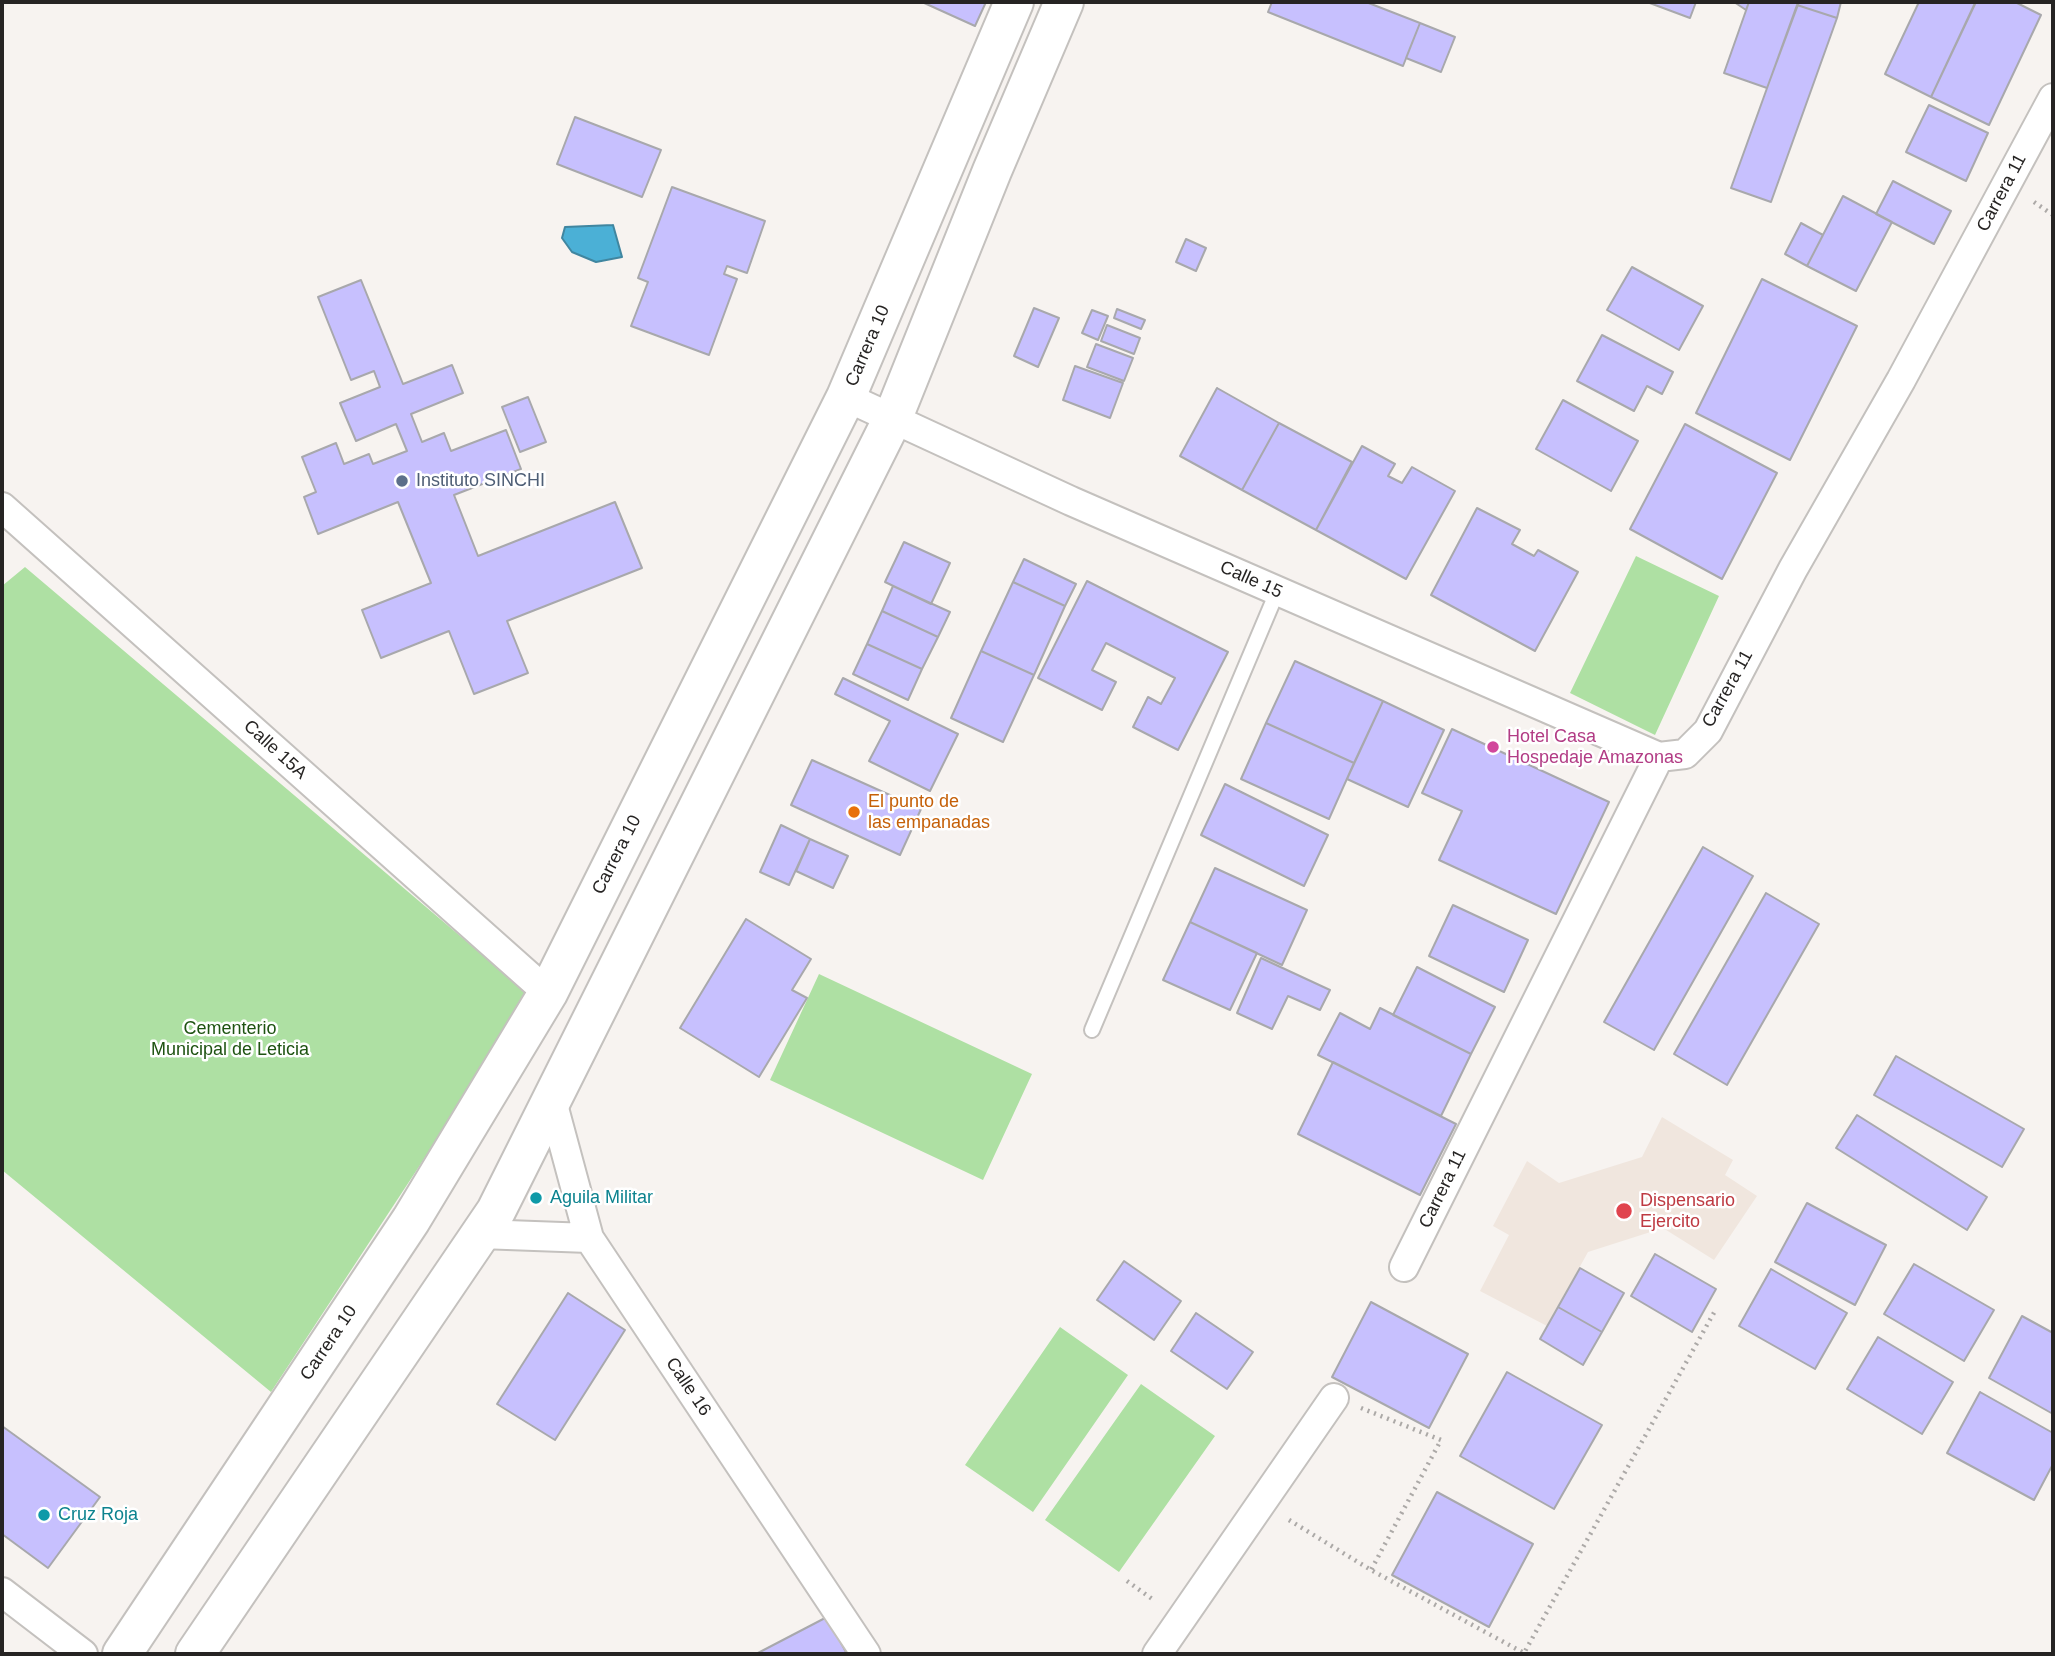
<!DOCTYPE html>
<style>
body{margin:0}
#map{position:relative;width:2055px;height:1656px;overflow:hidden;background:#f7f3f0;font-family:Arial,sans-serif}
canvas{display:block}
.frame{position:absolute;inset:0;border:4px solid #262423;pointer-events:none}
</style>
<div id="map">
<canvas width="2055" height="1656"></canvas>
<div class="frame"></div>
</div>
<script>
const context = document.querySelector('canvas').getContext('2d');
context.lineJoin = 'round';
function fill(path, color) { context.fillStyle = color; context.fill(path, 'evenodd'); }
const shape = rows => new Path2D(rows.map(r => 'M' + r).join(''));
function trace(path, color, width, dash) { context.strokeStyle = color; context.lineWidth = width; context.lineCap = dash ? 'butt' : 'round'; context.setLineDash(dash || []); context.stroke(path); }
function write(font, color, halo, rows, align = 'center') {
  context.font = font + ' Arial,sans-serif'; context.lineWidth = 5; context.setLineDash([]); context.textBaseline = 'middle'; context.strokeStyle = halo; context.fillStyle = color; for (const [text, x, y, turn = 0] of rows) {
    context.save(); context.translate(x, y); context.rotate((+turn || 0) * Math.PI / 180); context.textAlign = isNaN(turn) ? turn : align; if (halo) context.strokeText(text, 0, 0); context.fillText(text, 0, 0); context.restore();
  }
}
fill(shape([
 [1662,1117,1733,1160,1725,1175,1757,1196,1714,1260,1663,1228,1588,1252,1547,1326,1480,1291,1509,1235,1493,1226,1527,1161,1559,1183,1642,1157]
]), '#f0e6de');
fill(shape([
 [1636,556,1719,596,1655,735,1570,693],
 [25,567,531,996,271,1392,2,1170,2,586],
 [819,974,1032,1074,983,1180,770,1080],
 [1060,1327,1128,1375,1033,1512,965,1465],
 [1141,1384,1215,1436,1119,1572,1045,1520]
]), '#aee0a3');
const water = shape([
 [613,225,622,257,596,262,572,252,562,238,565,227,613,225]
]);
fill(water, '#4bb0d6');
trace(water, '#4086a0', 2);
const building = shape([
 [922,2,986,2,975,26,922,2],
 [1272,2,1366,2,1420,23,1403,66,1268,12,1272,2],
 [1647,2,1696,2,1690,18,1647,2],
 [1734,2,1749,2,1746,10,1734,2],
 [1749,2,1799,2,1767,88,1724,73,1749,2],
 [1799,2,1841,2,1837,18,1797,5,1799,2],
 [1919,2,1975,3,1931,97,1885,74,1919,2],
 [1976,2,2015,2,2041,15,1989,125,1931,97,1976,2],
 [1797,5,1837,18,1771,202,1731,188,1797,5],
 [1420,23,1455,37,1441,72,1406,58,1420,23],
 [1929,105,1988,133,1966,181,1906,152,1929,105],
 [575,117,661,150,642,197,557,164,575,117],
 [1893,181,1951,211,1934,244,1876,214,1893,181],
 [672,187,765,221,747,273,727,266,724,274,737,279,709,355,631,326,648,282,638,278,672,187],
 [1843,196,1892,222,1856,291,1807,266,1843,196],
 [1801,223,1823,235,1807,266,1785,254,1801,223],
 [1186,239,1206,248,1196,271,1176,262,1186,239],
 [1632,267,1703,306,1679,350,1607,310,1632,267],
 [1762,279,1857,326,1790,460,1696,413,1762,279],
 [361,280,403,384,452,365,463,393,411,414,422,442,444,433,451,451,506,430,521,469,454,495,478,556,615,502,642,568,507,621,528,673,474,694,449,631,381,658,362,610,431,583,398,502,318,534,304,497,316,492,302,457,336,443,344,464,369,454,373,464,407,451,396,424,356,441,340,403,380,387,374,371,351,380,318,297,361,280],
 [1034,308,1059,318,1038,367,1014,356,1034,308],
 [1117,309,1145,320,1141,329,1114,318,1117,309],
 [1092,310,1108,316,1098,340,1082,333,1092,310],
 [1107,325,1140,338,1134,354,1101,341,1107,325],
 [1602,335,1673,372,1662,394,1647,386,1634,411,1577,381,1602,335],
 [1096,344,1133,358,1124,381,1087,367,1096,344],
 [1075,366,1123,383,1110,418,1063,400,1075,366],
 [1217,388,1279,423,1242,490,1180,456,1217,388],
 [528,397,546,442,520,452,502,407,528,397],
 [1563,400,1638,441,1611,491,1536,449,1563,400],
 [1279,423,1352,462,1316,530,1242,490,1279,423],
 [1685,424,1777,473,1722,579,1630,529,1685,424],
 [1362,446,1395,464,1388,476,1402,483,1412,467,1455,491,1406,579,1316,530,1362,446],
 [1477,508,1520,530,1512,544,1534,556,1538,550,1578,572,1535,651,1431,595,1477,508],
 [904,542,950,563,931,604,885,582,904,542],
 [1024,559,1076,584,1065,606,1013,582,1024,559],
 [1087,581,1228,652,1178,750,1133,727,1148,697,1161,704,1175,678,1106,643,1092,670,1116,682,1102,710,1038,678,1087,581],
 [1013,582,1065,606,1034,675,981,651,1013,582],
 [893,586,950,612,938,637,882,611,893,586],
 [882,611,938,637,922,669,867,644,882,611],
 [867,644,922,669,908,700,853,674,867,644],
 [981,651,1034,675,1003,742,951,718,981,651],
 [1295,661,1383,701,1354,763,1266,723,1295,661],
 [843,678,958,734,930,791,869,761,890,721,835,694,843,678],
 [1383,701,1444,730,1408,807,1347,779,1383,701],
 [1266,723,1354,763,1329,819,1241,779,1266,723],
 [1452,729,1609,802,1556,914,1439,860,1462,811,1422,793,1452,729],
 [812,760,921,809,900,855,791,805,812,760],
 [1225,784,1328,835,1304,886,1201,835,1225,784],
 [781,825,810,839,789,885,760,872,781,825],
 [810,839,848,856,833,888,796,871,810,839],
 [1703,847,1753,876,1654,1050,1604,1022,1703,847],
 [1215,868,1307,910,1282,965,1190,922,1215,868],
 [1766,893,1819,924,1727,1085,1674,1054,1766,893],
 [1453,905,1528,940,1504,992,1429,956,1453,905],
 [746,919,811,959,792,990,807,998,759,1077,680,1028,746,919],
 [1190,922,1257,953,1230,1010,1163,980,1190,922],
 [1261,958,1330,990,1320,1010,1288,996,1272,1029,1237,1013,1261,958],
 [1417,967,1495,1007,1471,1054,1393,1015,1417,967],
 [1380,1008,1471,1054,1441,1116,1318,1055,1340,1013,1370,1029,1380,1008],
 [1896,1056,2024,1129,2002,1167,1874,1095,1896,1056],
 [1333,1062,1456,1124,1420,1195,1298,1134,1333,1062],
 [1857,1115,1987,1197,1967,1230,1836,1148,1857,1115],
 [1807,1203,1886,1245,1855,1305,1775,1262,1807,1203],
 [1655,1254,1716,1289,1692,1332,1631,1296,1655,1254],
 [1124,1261,1181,1301,1154,1340,1097,1300,1124,1261],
 [1914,1264,1994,1310,1964,1361,1884,1314,1914,1264],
 [1580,1268,1624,1293,1602,1332,1558,1307,1580,1268],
 [1771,1269,1847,1313,1815,1369,1739,1326,1771,1269],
 [568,1293,625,1330,555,1440,497,1404,568,1293],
 [1371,1302,1468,1354,1429,1428,1332,1377,1371,1302],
 [1558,1307,1602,1332,1583,1365,1540,1339,1558,1307],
 [1196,1313,1253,1352,1227,1389,1171,1351,1196,1313],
 [2022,1316,2053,1333,2053,1414,1989,1378,2022,1316],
 [1878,1337,1953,1382,1922,1434,1847,1389,1878,1337],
 [1507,1372,1602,1425,1554,1509,1460,1456,1507,1372],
 [1980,1392,2053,1433,2053,1464,2034,1500,1947,1453,1980,1392],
 [2,1426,100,1497,48,1568,2,1534,2,1426],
 [1437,1492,1533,1544,1489,1627,1392,1575,1437,1492],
 [827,1617,847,1654,756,1654,827,1617]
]);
fill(building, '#c7c0fe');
trace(building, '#a8a8ac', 2);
const service = shape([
 [1092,1030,1277,592]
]);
const minor = shape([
 [846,397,1071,501,1659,757],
 [2,507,548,993],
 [552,1101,589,1238,866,1654],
 [480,1234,589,1238],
 [1404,1267,1659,757,1685,754,1708,731,1793,569,1901,380,2053,98],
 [2,1592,83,1654],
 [1157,1654,1334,1398]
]);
const secondary = shape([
 [122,1654,411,1220,548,993,846,397,1014,2],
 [195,1654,496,1211,892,420,992,171,1064,2]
]);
trace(service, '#c4c1be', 18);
trace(minor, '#c4c1be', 32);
trace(secondary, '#c4c1be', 42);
trace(shape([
 [2034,202,2053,215],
 [1361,1408,1441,1440,1371,1570],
 [1289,1520,1371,1570,1524,1653,1716,1309],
 [1127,1581,1155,1601]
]), '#aca9a7', 4.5, [2, 5]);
trace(service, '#fff', 14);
trace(minor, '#fff', 28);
trace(secondary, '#fff', 38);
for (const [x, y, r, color] of [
 [402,481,7,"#5c6f8a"],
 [1493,747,7,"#d1479c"],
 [854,812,7,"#e8710a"],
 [536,1198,7,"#0f9aa8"],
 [1624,1211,9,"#e0444e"],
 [44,1515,7,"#0f9aa8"]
]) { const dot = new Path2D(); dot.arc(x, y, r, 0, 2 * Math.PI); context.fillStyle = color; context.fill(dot); trace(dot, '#fff', 2.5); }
write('18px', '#262423', '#fff', [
 ["Carrera 11",2002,193,-62],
 ["Carrera 10",868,346,-67],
 ["Calle 15",1251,580,24],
 ["Carrera 11",1728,689,-61],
 ["Calle 15A",275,750,42],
 ["Carrera 10",617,855,-63],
 ["Carrera 11",1443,1189,-64],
 ["Carrera 10",329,1343,-56],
 ["Calle 16",688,1387,56]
]);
write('18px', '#4e5e75', '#fff', [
 ["Instituto SINCHI",416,481]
], 'left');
write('18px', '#b23c85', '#fff', [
 ["Hotel Casa",1507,737],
 ["Hospedaje Amazonas",1507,758]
], 'left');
write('18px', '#c56008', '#fff', [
 ["El punto de",868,802],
 ["las empanadas",868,823]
], 'left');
write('18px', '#1e5311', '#fff', [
 ["Cementerio",230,1029],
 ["Municipal de Leticia",230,1050]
]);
write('18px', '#0d838f', '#fff', [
 ["Aguila Militar",550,1198],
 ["Cruz Roja",58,1515]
], 'left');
write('18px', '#be3a42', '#fff', [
 ["Dispensario",1640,1201],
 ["Ejercito",1640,1222]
], 'left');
</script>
